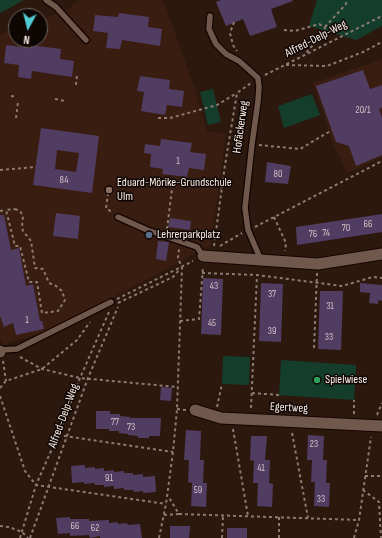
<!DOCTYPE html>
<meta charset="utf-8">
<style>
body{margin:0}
#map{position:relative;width:382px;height:538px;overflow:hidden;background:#2d180e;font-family:"Sofia Sans Condensed",sans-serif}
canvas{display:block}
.north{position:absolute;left:8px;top:8px;width:40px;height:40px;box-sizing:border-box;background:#0e0603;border:1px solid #6e635f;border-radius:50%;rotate:187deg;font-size:11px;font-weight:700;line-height:16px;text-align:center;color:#feefe8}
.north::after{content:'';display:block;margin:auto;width:14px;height:18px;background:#51ccd4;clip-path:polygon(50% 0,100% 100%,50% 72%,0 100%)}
</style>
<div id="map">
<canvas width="382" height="538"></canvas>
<div class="north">N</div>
</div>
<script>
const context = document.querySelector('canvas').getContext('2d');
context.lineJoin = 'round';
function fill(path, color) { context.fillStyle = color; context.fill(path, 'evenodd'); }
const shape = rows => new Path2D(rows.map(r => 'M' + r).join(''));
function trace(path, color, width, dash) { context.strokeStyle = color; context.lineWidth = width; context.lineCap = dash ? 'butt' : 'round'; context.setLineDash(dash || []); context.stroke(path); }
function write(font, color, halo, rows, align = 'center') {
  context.font = font + ' "Sofia Sans Condensed",sans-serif'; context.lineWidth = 3; context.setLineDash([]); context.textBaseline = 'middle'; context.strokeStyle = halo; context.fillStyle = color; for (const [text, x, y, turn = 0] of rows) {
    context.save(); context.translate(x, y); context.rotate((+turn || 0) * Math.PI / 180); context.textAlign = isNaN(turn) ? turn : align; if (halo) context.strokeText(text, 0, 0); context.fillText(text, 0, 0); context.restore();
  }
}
fill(shape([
 [79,0,163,0,195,89,207,131,226,134,211,245,114,297,47,331,3,345,0,338,0,35,16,29,16,40,40,40,40,20,68,9],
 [382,59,382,157,348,173,333,144,313,83]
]), '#381d10');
fill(shape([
 [0,0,24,0,0,13],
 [317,0,382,0,382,26,356,40,309,26],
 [213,89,221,122,208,125,200,92],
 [312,94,320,115,284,128,278,106],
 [223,356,250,357,249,385,222,384],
 [281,360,356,365,354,400,279,395]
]), '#143d2c');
fill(shape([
 [221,0,292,0,293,1,271,9,277,27,250,36,243,19,226,26,216,2],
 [119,13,149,17,148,27,162,29,160,46,122,40,120,49,106,48,108,33,93,31,95,15,118,17],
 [6,45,30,48,30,45,61,49,60,59,74,61,72,77,32,71,31,79,18,77,19,65,4,63],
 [363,70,370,89,382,85,382,108,379,109,382,118,382,155,356,166,349,146,336,142,316,86],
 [140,76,170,80,169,89,184,91,182,107,167,105,165,115,141,111,144,92,137,91],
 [41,128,99,136,92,193,33,185],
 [57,150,79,153,76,172,55,169],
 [161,139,192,143,190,152,206,154,204,170,189,168,187,177,162,174,163,169,150,167,151,154,144,153,145,144,160,146],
 [267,162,291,166,288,184,265,182],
 [56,213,80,216,78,239,53,236],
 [382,214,382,232,297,245,296,227],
 [0,215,4,215,11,250,19,248,26,286,33,284,40,321,42,321,44,329,16,335,13,323,4,327,0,316],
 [170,218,191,221,190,230,168,227],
 [158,241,169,242,166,261,156,259],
 [203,278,223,279,221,335,201,334],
 [261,283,283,284,281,342,259,341],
 [360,283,382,285,382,301,378,300,378,304,369,303,370,293,360,292],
 [320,291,343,291,341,350,318,349],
 [161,387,172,388,171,401,160,400],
 [96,411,110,411,110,414,120,414,120,416,130,417,130,418,161,418,160,436,149,436,149,438,138,438,138,436,128,435,128,434,119,433,119,431,109,431,109,429,96,429],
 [186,430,201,431,200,460,204,460,203,483,207,483,206,507,191,506,192,483,188,482,189,460,184,460],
 [308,435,324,436,323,460,327,460,326,483,330,483,329,507,314,506,315,482,311,482,312,460,307,460],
 [251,436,267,436,265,460,270,460,269,483,273,484,272,507,257,506,258,483,253,483,254,461,250,460],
 [85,465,85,468,95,467,95,469,104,468,104,471,114,470,114,472,124,471,124,473,133,473,133,475,143,474,143,477,155,476,156,492,143,493,143,491,134,492,133,490,124,490,124,488,114,489,114,486,104,487,104,485,95,485,94,483,84,484,84,482,72,483,71,466],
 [70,517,70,519,89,519,89,521,109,520,109,523,118,522,118,524,127,523,128,525,140,524,142,538,100,538,100,536,90,538,89,535,70,536,70,533,58,534,56,518],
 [170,526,190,526,189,538,170,538],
 [227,528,247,528,247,538,227,538]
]), '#513c62');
const service = shape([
 [46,0,56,7,86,40],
 [210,16,209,29,216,44,226,54,239,61,247,68,258,78,259,87,258,101,252,144,245,208,248,230,261,260],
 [118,217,147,230,197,247,203,256],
 [0,350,17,349,111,302]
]);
const minor = shape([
 [203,256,318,264,382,254],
 [0,352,0,351],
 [195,410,221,418,382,426]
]);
trace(service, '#140400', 8);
trace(minor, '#140400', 13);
trace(shape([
 [234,22,230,33,233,45,237,51],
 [325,27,346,4,347,0],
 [284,30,295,31,319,24,325,27,324,33,304,55],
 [286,65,327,66,363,52,382,42],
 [265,75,382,16],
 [76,85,77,75],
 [11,96,16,97],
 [55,99,65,101],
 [16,118,18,102],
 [158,118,170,118,217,105,237,93],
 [259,145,300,149,332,130],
 [0,170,36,167],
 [109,187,106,208,113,213],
 [15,209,20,211,23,216,22,227,23,231,31,241,35,268,43,269,49,283,56,286,62,291,65,300,58,311,42,313,37,282,29,282,20,246,15,246,6,210,15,209],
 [0,211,6,210],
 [274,217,286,243,285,251],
 [255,227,382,161],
 [167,229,173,181,223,187],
 [214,246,225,165,237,93,251,83],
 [220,246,242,233],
 [202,273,257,275,342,286,373,277,382,278],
 [117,299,193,261],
 [118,303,173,277,179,270],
 [180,321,199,319,203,267],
 [314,348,317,273],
 [20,357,42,369,80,378,177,387],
 [3,361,6,381],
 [0,388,6,381,42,369,77,340,90,322],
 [252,393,279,395],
 [0,396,25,471,36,485,166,504],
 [217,407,222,384],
 [251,408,257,275],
 [177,409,186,410],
 [354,414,354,400],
 [377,415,382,403],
 [233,429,248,516],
 [292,433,308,518],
 [58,435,173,452],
 [365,476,382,476],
 [363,490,379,502,381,538],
 [179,514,359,520],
 [164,515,179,514,168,496],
 [0,526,9,527,22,532,28,538],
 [20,538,36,485,58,435,80,378,109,312],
 [30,538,88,378,118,307],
 [159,538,166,504,173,452,177,409,182,268,178,258,179,249],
 [222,538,223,516],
 [279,538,279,517],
 [354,538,359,520,371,437]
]), '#8d7b72', 2, [3, 3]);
trace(service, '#71584d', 5.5);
trace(minor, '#71584d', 11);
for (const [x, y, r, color] of [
 [109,190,4,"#8d6e63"],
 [149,235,4,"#5c6f8a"],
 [317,380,4,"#2e9e5b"]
]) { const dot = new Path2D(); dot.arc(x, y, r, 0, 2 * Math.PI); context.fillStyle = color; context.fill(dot); trace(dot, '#0e0603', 1.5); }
write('10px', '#d3c2c6', null, [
 ["20/1",363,110],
 ["1",178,161],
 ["80",278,174],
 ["84",64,180],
 ["66",368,224],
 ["70",346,228],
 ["74",326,233],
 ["76",313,234],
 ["43",214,286],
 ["37",272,294],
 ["31",330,306],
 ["1",27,320],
 ["45",212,323],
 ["39",272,331],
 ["33",329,337],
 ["77",115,422],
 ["73",131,427],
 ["23",314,444],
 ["41",261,468],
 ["91",109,478],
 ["59",198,490],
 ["33",321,499],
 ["66",75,526],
 ["62",95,528]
]);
write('12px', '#feefe8', '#0e0603', [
 ["Alfred-Delp-Weg",316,39,-27],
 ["Hofäckerweg",241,127,-82],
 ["Egertweg",289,408,3],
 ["Alfred-Delp-Weg",64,416,-70]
]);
write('12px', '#feefe8', '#0e0603', [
 ["Eduard-Mörike-Grundschule",117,183],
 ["Ulm",117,197],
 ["Lehrerparkplatz",157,235],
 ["Spielwiese",325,380]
], 'left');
</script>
